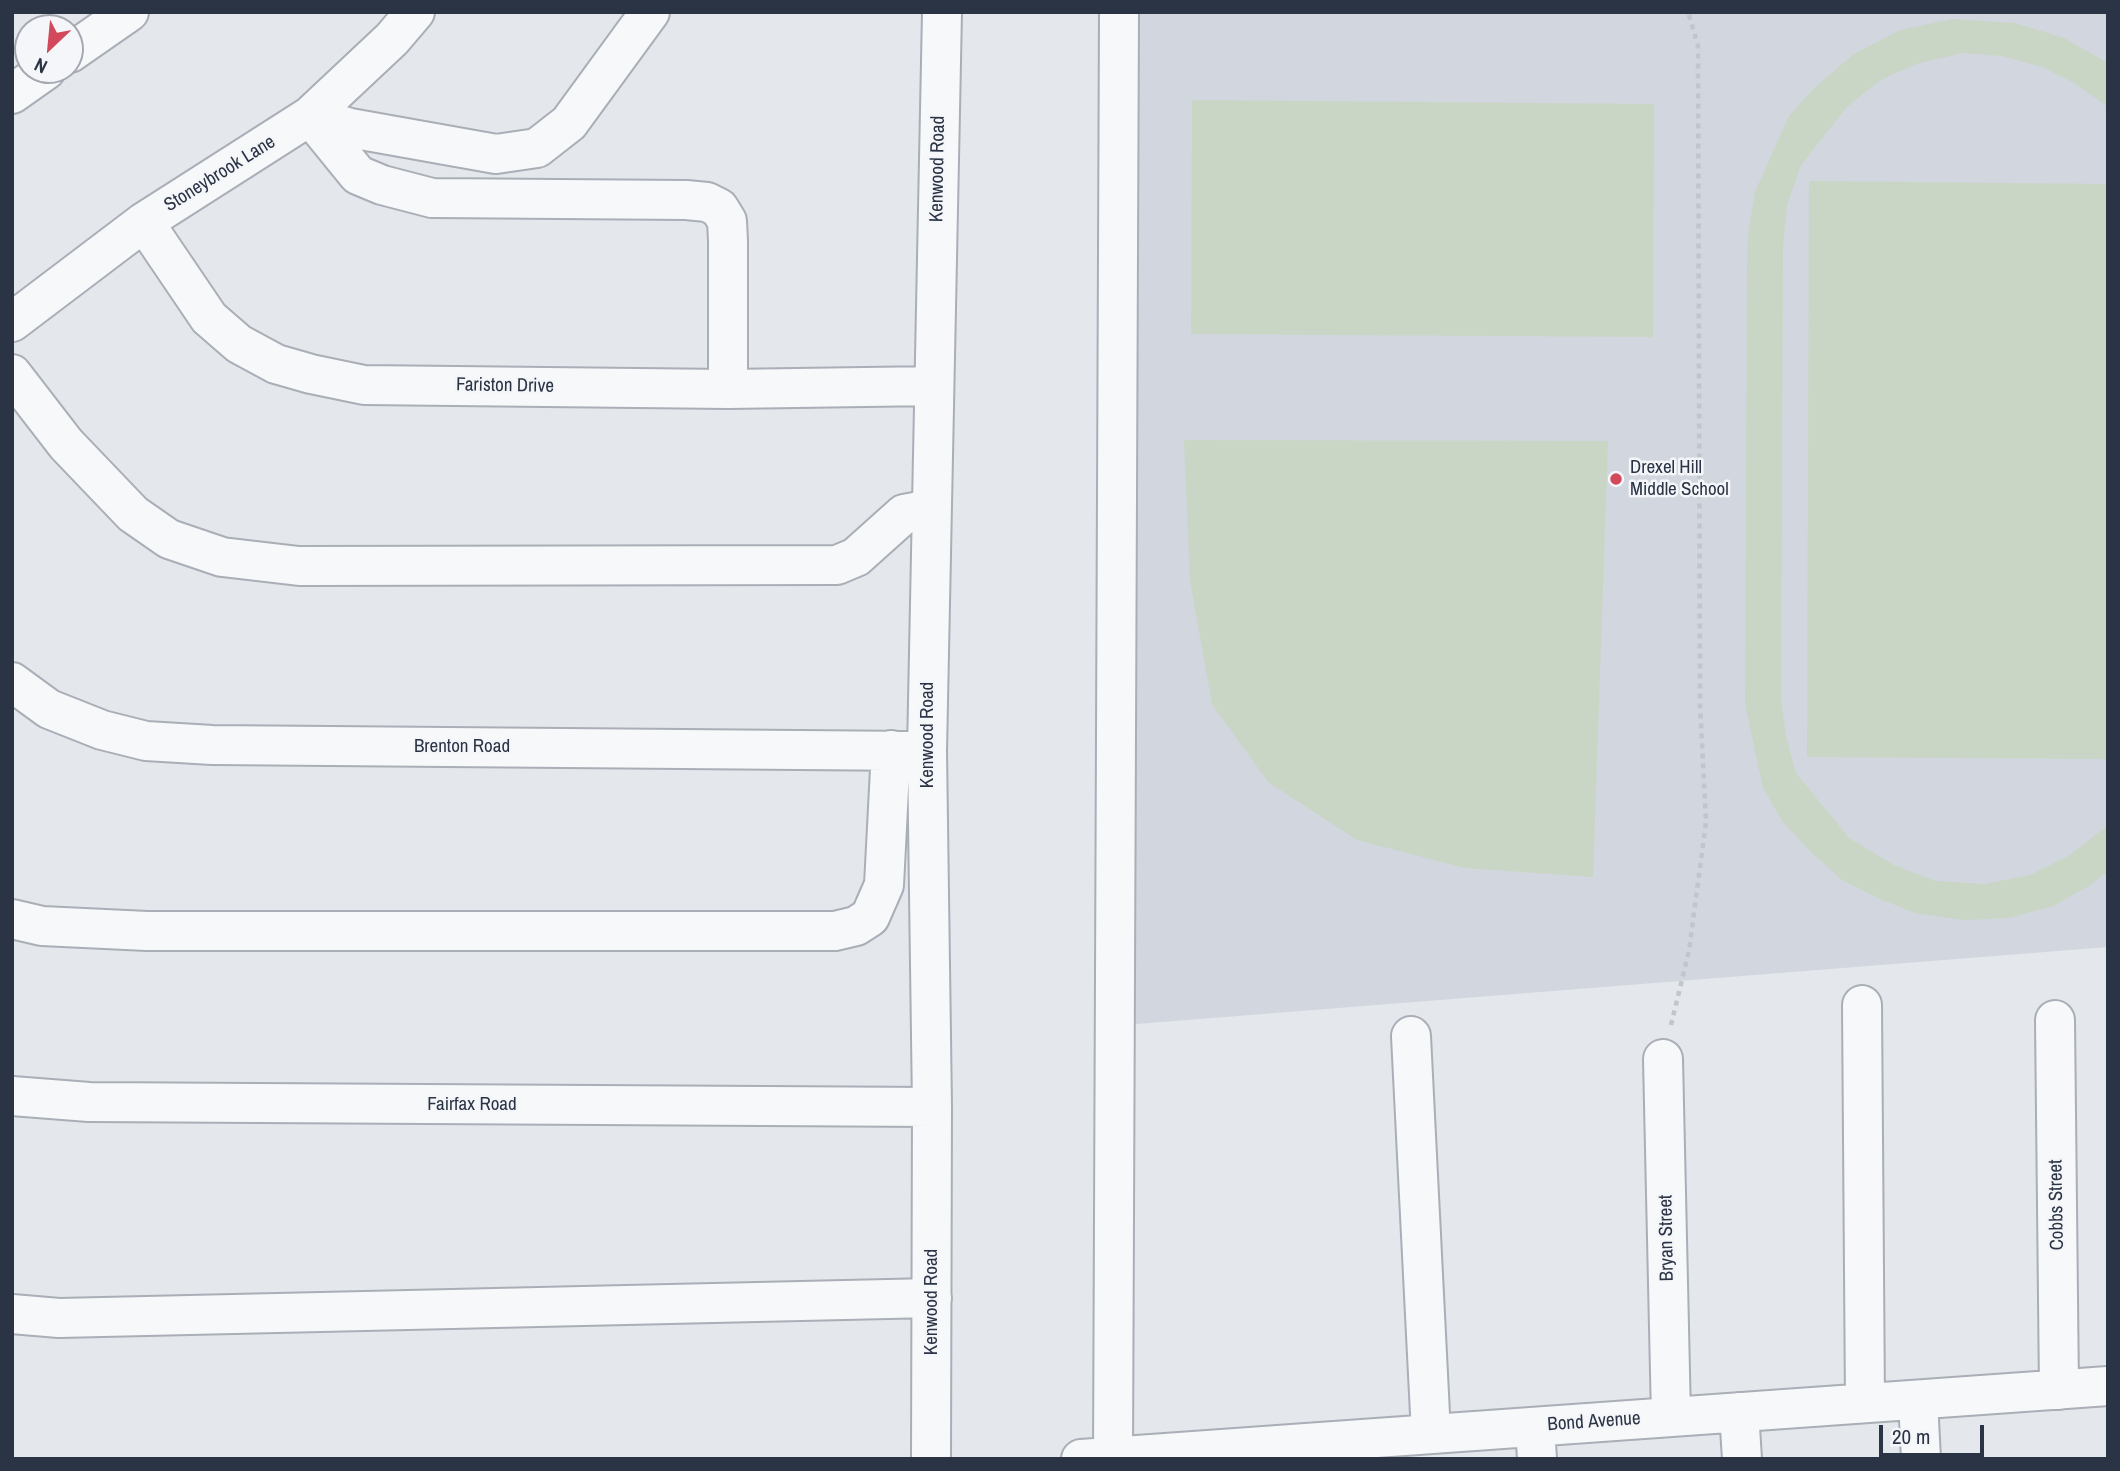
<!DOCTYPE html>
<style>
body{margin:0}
#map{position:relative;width:2120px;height:1471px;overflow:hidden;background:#e4e7ec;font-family:"Archivo Narrow",sans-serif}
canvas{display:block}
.frame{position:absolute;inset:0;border:14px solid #2b3445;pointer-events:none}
.north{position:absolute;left:14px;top:14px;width:70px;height:70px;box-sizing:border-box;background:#f4f6f9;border:2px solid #a4a8b1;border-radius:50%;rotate:206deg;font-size:19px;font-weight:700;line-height:28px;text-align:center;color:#2b3445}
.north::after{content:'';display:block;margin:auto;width:24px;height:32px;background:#d1495b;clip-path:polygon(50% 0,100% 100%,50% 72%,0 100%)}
.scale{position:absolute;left:1879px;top:1425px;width:105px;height:32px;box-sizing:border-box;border:4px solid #2b3445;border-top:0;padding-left:9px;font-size:21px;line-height:24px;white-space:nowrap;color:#2b3445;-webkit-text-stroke:5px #f4f6f9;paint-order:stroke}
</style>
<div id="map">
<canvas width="2120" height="1471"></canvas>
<div class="frame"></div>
<div class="north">N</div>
<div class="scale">20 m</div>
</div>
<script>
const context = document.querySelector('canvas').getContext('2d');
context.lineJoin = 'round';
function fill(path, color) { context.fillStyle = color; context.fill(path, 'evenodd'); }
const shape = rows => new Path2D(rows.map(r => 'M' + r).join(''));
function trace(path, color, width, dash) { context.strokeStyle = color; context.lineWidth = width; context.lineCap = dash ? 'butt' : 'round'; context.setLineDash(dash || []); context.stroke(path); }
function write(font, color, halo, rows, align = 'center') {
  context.font = font + ' "Archivo Narrow",sans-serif'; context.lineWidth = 5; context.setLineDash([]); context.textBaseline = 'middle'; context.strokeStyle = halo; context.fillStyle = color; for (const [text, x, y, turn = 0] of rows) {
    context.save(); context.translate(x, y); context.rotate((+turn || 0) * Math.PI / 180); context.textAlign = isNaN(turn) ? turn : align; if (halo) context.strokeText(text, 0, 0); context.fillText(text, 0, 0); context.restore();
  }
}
fill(shape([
 [1125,12,2108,12,2108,947,1124,1025]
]), '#d2d6de');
fill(shape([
 [1952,19,2015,23,2064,38,2108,63,2108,107,2074,83,2042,67,2002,56,1962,53,1916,64,1879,81,1846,108,1801,165,1787,205,1783,248,1781,698,1786,736,1796,773,1849,838,1894,865,1935,881,1985,884,2030,875,2070,855,2108,825,2108,871,2089,886,2053,906,2009,918,1964,920,1915,913,1880,899,1842,880,1812,853,1782,821,1763,788,1745,704,1747,269,1748,234,1755,192,1789,116,1814,88,1854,54,1900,30],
 [1192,100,1654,104,1653,337,1191,334],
 [1809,181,2108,184,2108,759,1807,757],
 [1184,440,1608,441,1593,877,1465,868,1357,840,1268,782,1212,704,1190,581]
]), '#c9d6c5');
const minor = shape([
 [70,53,129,12],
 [12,94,46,70],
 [310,116,358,175,382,185,432,198,686,200,707,202,719,208,727,221,728,241,728,389],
 [310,116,350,128,496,154,537,148,569,123,650,12],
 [144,222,209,318,239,344,276,364,311,374,364,385,728,389,934,386],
 [12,322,144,222,310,116,392,39,415,12],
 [12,374,66,444,133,514,169,539,222,557,299,566,837,565,856,557,904,514,931,509],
 [12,682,49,709,102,730,146,741,212,745,916,751],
 [12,919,42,926,147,931,835,931,856,926,870,917,884,885,891,750],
 [1862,1005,1865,1403],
 [2055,1020,2059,1390],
 [1411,1036,1431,1434],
 [1663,1059,1671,1417],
 [12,1096,89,1102,932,1107],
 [12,1314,59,1318,932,1298],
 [1918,1400,1921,1459],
 [1739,1412,1742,1459],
 [1535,1427,1537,1459],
 [1113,1456,1119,12],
 [931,1459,932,1107,927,751,942,12],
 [1081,1459,2108,1386]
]);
trace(minor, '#a9aeb7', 42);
trace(shape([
 [1671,1025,1689,951,1706,822,1700,704,1698,46,1688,12]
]), '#c2c5cb', 4.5, [5, 5]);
trace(minor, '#f7f8fa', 38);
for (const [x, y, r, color] of [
 [1616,479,7,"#d1495b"]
]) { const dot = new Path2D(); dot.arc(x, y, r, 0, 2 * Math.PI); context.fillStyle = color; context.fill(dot); trace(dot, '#f4f6f9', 2.5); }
write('19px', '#2b3445', '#f4f6f9', [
 ["Kenwood Road",938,169,-89],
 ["Stoneybrook Lane",220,174,-32],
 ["Fariston Drive",505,386,1],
 ["Kenwood Road",928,735,-90],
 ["Brenton Road",462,747],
 ["Fairfax Road",472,1105],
 ["Cobbs Street",2057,1205,-91],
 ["Bryan Street",1667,1238,-91],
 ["Kenwood Road",932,1302,-90],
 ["Bond Avenue",1594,1422,-4]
]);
write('19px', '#2b3445', '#f4f6f9', [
 ["Drexel Hill",1630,468],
 ["Middle School",1630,490]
], 'left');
</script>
